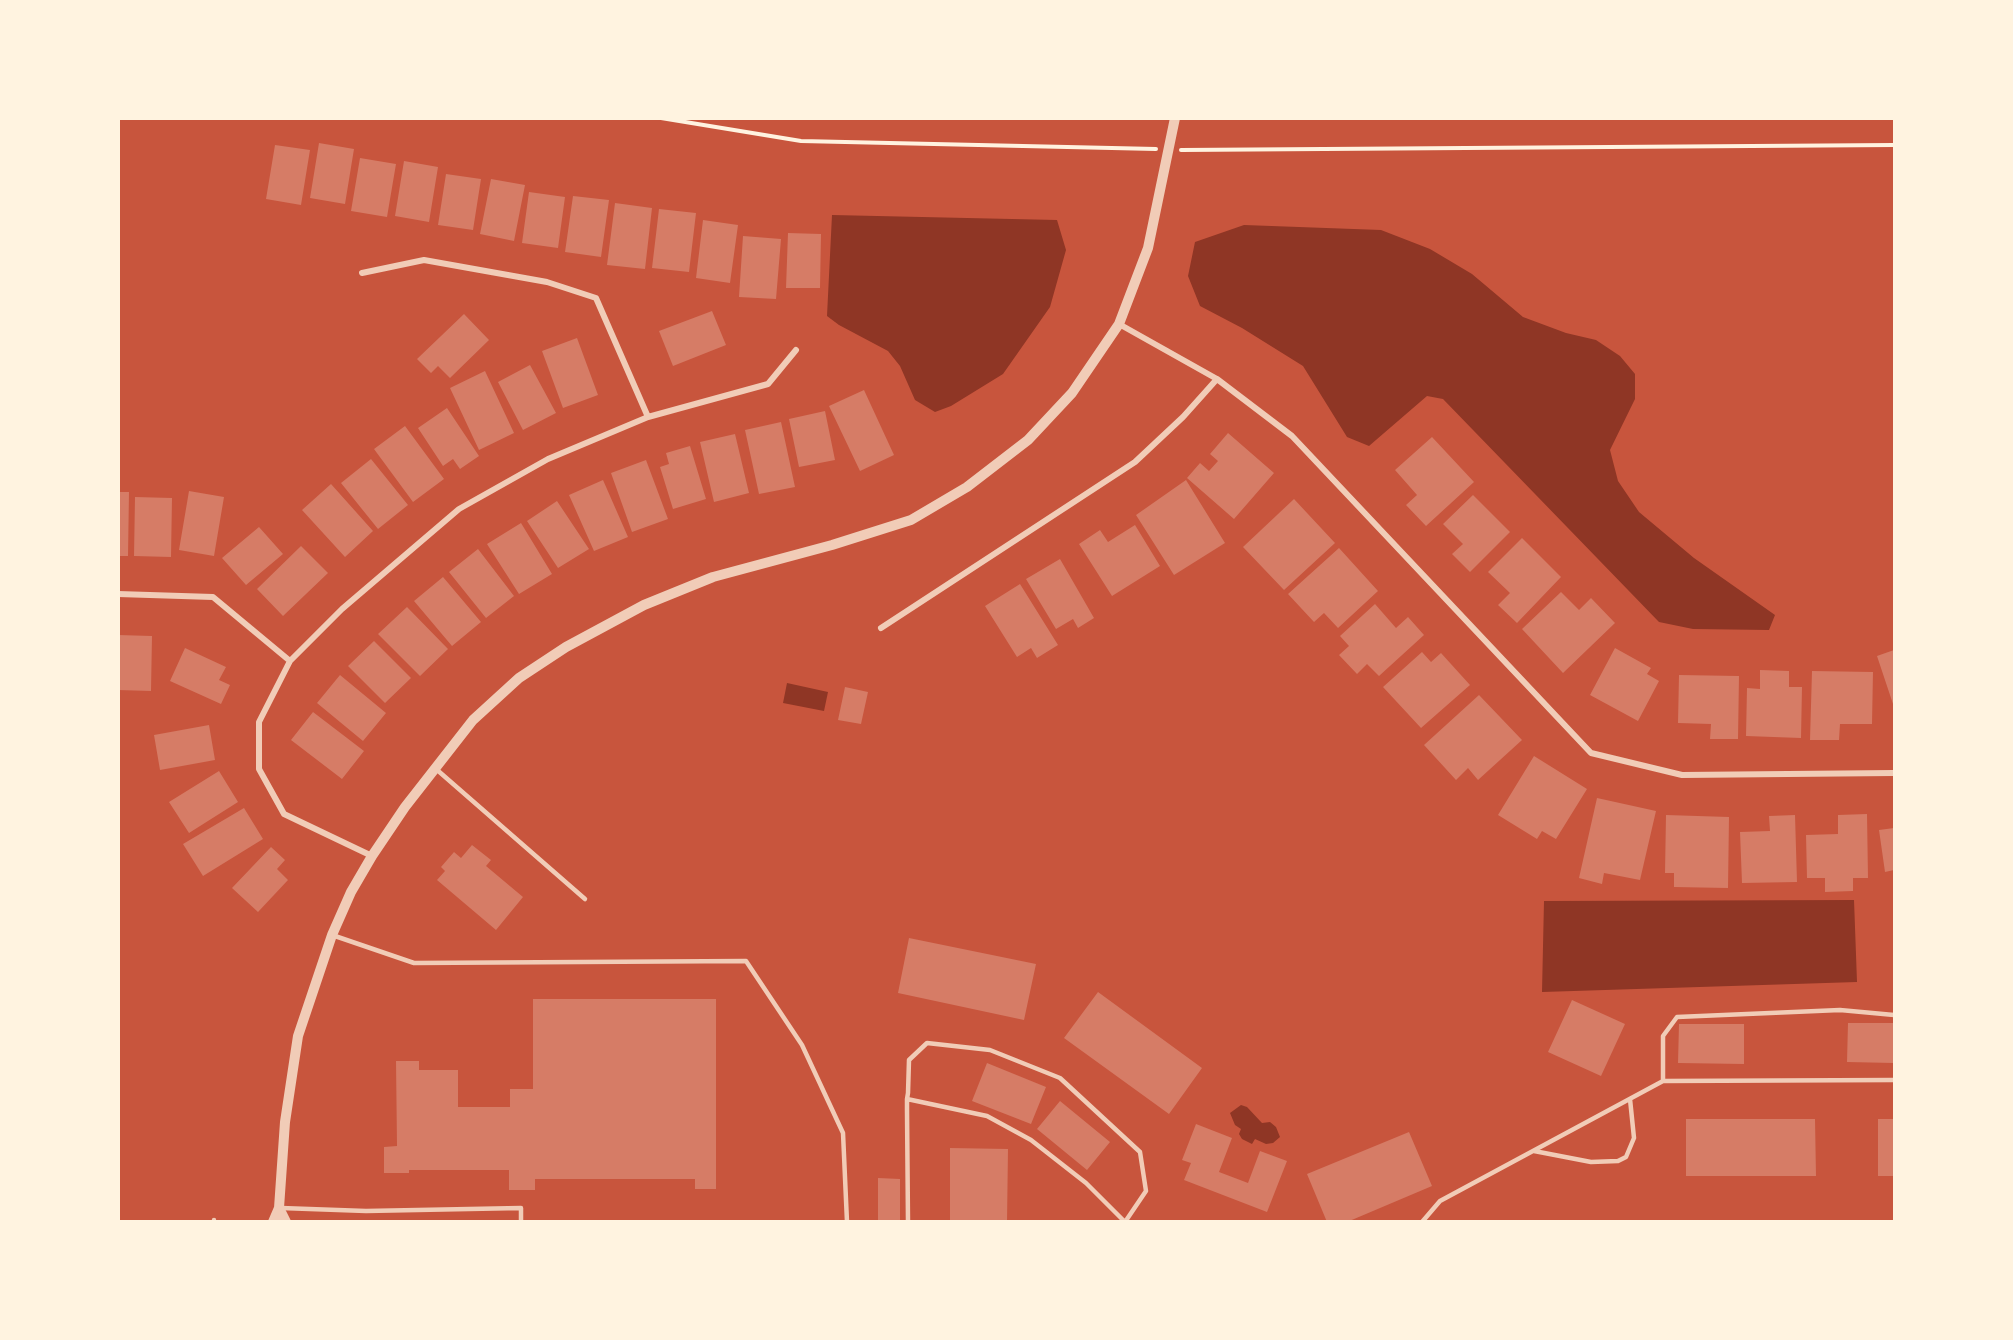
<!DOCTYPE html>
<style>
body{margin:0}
#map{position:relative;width:2013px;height:1340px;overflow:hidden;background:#c8553d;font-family:Cabin,sans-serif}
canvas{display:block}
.frame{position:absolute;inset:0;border:120px solid #fff3e0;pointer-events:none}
</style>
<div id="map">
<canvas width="2013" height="1340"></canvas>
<div class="frame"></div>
</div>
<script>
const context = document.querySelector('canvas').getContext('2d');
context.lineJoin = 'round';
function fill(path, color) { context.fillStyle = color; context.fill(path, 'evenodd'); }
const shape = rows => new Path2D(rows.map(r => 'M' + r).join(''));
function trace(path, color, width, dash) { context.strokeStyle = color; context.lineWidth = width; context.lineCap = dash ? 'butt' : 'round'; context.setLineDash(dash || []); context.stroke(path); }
fill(shape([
 [832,215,1057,220,1066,250,1050,307,1003,374,951,406,935,412,915,400,900,366,888,351,839,325,827,316],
 [1244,225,1381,230,1430,249,1472,274,1523,317,1566,333,1596,340,1620,356,1635,374,1635,399,1610,450,1618,481,1639,512,1694,558,1775,615,1769,630,1693,629,1659,622,1443,399,1427,396,1369,446,1347,437,1303,366,1242,328,1200,306,1188,276,1195,242],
 [787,683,828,692,824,711,783,703],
 [1854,900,1857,982,1542,992,1544,901],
 [1241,1105,1247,1107,1262,1123,1270,1122,1276,1127,1280,1137,1273,1143,1266,1144,1255,1139,1252,1144,1242,1139,1239,1134,1241,1129,1235,1125,1230,1113]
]), '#8f3625');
fill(shape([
 [319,143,354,149,345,204,310,198],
 [275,145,310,150,301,205,266,199],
 [360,158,396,164,387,217,351,211],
 [404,161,438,167,429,222,395,216],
 [446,174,481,179,473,230,438,225],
 [491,179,525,185,514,241,480,234],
 [529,192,565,197,558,248,522,243],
 [573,196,609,200,601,257,565,252],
 [615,203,652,208,645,269,607,265],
 [659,209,696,213,689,272,652,268],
 [703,220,738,225,730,283,696,278],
 [788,233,821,234,820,288,786,288],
 [743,236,781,239,776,299,739,297],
 [712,311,726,345,673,366,659,331],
 [464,314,489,340,450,378,438,366,431,373,417,359],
 [577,338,598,395,563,408,542,351],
 [530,365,556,413,523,430,498,382],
 [485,371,514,433,479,450,450,388],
 [864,390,894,455,860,471,829,406],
 [447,408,479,456,460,469,453,459,443,466,418,428],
 [825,411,835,460,799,467,789,419],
 [781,422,795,487,759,494,745,430],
 [405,426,444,479,413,502,374,449],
 [1228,433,1274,473,1234,519,1187,478,1200,463,1209,471,1218,461,1210,454],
 [735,434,749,493,714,502,700,442],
 [1432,437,1474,482,1426,526,1406,505,1417,495,1395,470],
 [690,446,706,499,673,509,660,467,669,464,666,453],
 [371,459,408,505,378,529,341,483],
 [646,460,668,519,632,532,611,473],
 [603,480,628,537,594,551,569,495],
 [1186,480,1225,543,1174,575,1136,515],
 [331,484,373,531,345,557,302,510],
 [189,491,224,497,214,556,179,550],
 [118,492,129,492,128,556,118,556],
 [1473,495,1510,532,1470,572,1452,554,1463,544,1443,524],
 [135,497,172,498,171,557,134,556],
 [1294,499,1335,543,1284,590,1243,547],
 [557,501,589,549,558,568,527,521],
 [521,523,552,574,519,594,487,544],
 [1135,525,1160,566,1112,596,1079,544,1100,530,1108,542],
 [259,527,283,554,246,585,222,558],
 [1522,538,1561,577,1517,623,1498,605,1510,593,1488,572],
 [301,546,328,573,283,616,257,589],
 [1339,548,1378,591,1338,628,1324,613,1314,622,1288,594],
 [478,549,514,596,486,618,449,572],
 [1060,559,1094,618,1078,628,1073,619,1056,629,1026,579],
 [443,577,481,622,452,646,414,601],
 [1020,584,1058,645,1037,658,1031,648,1017,657,985,606],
 [1561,592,1579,610,1591,598,1615,623,1563,673,1522,629],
 [1375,604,1396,628,1408,617,1424,635,1379,676,1367,664,1357,674,1339,655,1349,646,1340,636],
 [407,607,448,649,420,676,378,634],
 [118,635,152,636,151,691,118,690],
 [374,641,411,678,385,703,348,666],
 [185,648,226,667,219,680,230,685,221,704,170,681],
 [1615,648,1651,668,1647,674,1659,681,1638,721,1590,695],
 [1894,650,1894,707,1877,656],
 [1422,652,1431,662,1441,653,1470,685,1421,728,1383,687],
 [1760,670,1789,671,1789,687,1802,687,1801,738,1746,736,1747,688,1760,689],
 [1812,671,1873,672,1872,724,1840,724,1839,740,1810,740],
 [340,675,386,713,363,741,317,703],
 [1679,675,1739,676,1738,739,1710,739,1711,724,1678,723],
 [845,687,868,692,861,724,838,720],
 [1479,695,1522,740,1478,780,1468,768,1456,780,1424,745],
 [313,712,364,751,342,779,291,740],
 [209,725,215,760,160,770,154,735],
 [1534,756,1587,789,1556,839,1542,831,1537,839,1498,815],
 [219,771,238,802,189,833,169,802],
 [1597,798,1656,811,1640,880,1604,873,1602,884,1579,878],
 [244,808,263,839,203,876,183,844],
 [1867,814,1868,878,1853,878,1853,891,1825,892,1825,878,1807,878,1806,835,1838,834,1838,815],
 [1666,815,1729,817,1728,888,1674,887,1674,873,1665,873],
 [1795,815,1797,882,1742,883,1740,832,1770,831,1769,816],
 [1894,828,1894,870,1885,872,1879,830],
 [472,845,491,860,486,866,523,897,496,930,437,880,445,871,441,867,454,852,461,858],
 [271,847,285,860,277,869,288,880,258,912,232,888],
 [909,938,1036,964,1024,1020,898,993],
 [1098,992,1202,1068,1169,1114,1064,1038],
 [533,999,716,999,716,1189,695,1189,695,1179,535,1179,535,1190,509,1190,509,1170,409,1170,409,1173,384,1173,384,1147,397,1146,396,1061,419,1061,419,1070,458,1070,458,1107,510,1107,510,1089,533,1089],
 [1572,1000,1625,1024,1601,1076,1548,1052],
 [1848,1023,1894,1023,1894,1063,1847,1062],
 [1679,1024,1744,1024,1744,1064,1678,1063],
 [987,1063,1046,1087,1031,1124,972,1101],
 [1060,1101,1110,1142,1087,1170,1037,1129],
 [1686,1119,1815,1119,1816,1176,1686,1176],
 [1878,1119,1894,1119,1894,1176,1878,1176],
 [1196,1124,1232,1138,1219,1172,1248,1183,1260,1151,1287,1161,1267,1212,1184,1180,1191,1163,1182,1160],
 [1409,1132,1432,1186,1347,1222,1327,1222,1307,1174],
 [950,1148,1008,1149,1007,1222,950,1222],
 [878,1178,900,1179,900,1222,878,1222]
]), '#d67c66');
trace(shape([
 [661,118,801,141,1156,149],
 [1181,150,1894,145]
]), '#fff3e0', 4);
trace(shape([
 [436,769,585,899],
 [332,935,414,963,746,961,802,1045,843,1133,847,1222],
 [1663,1081,1663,1036,1677,1017,1840,1010,1894,1015],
 [907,1099,987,1116,1031,1140,1086,1183,1125,1222,1146,1191,1140,1152,1060,1078,990,1050,927,1043,909,1060,908,1093,907,1099,907,1110,908,1222],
 [1534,1151,1591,1162,1618,1161,1626,1157,1634,1138,1630,1099],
 [281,1208,366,1211,521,1208,521,1222],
 [214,1222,214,1220],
 [1422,1222,1440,1201,1663,1081,1894,1080]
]), '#f1ccb7', 4.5);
trace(shape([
 [362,273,424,260,547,282,596,298,648,417],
 [1119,324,1217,379,1292,436,1591,753,1682,775,1894,773],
 [118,594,213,597,290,661],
 [881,628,1135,462,1183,417,1217,379],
 [372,856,284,814,259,769,259,722,290,661,342,609,459,509,548,459,648,417,768,384,796,350]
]), '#f1ccb7', 6);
trace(shape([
 [279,1208,286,1222],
 [273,1222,279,1208,285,1122,298,1036,332,935,351,892,372,856,405,807,473,720,519,678,566,647,644,605,713,577,832,545,911,520,967,487,1028,440,1072,393,1119,324,1148,248,1175,118]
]), '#f1ccb7', 10);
</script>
